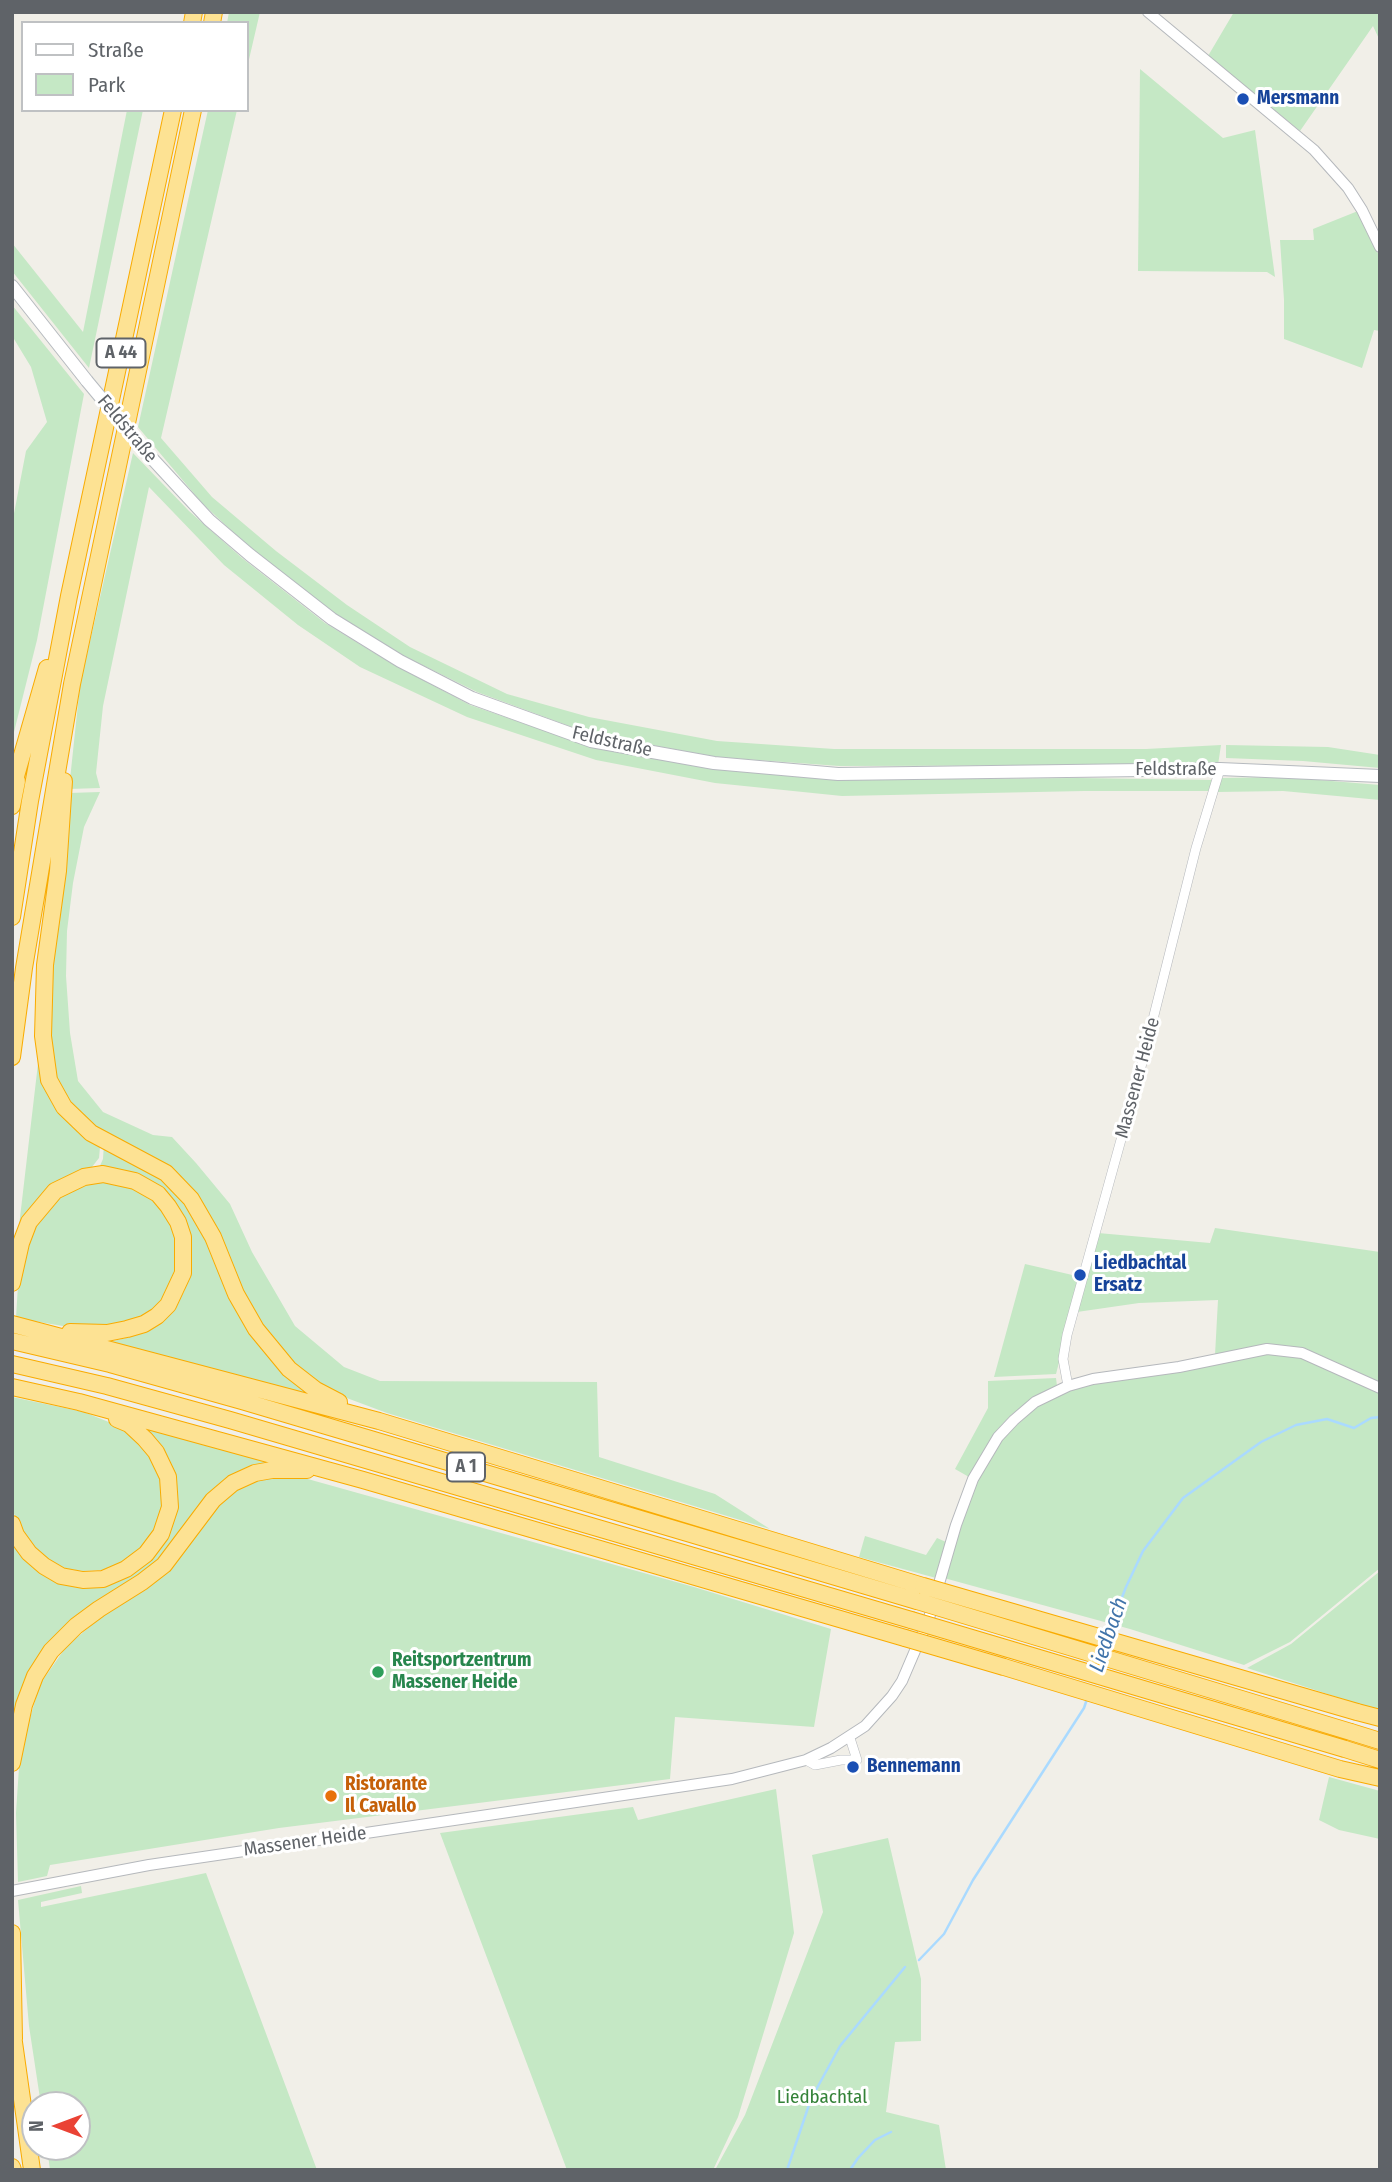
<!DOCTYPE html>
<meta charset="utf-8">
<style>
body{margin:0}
#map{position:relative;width:1392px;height:2182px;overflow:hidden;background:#f1efe8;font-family:"Fira Sans Condensed",sans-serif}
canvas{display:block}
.frame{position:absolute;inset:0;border:14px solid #5f6368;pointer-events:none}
.legend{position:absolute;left:21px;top:21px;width:228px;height:91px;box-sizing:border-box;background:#fff;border:2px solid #bfc1c3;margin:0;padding:9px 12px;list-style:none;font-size:21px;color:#5f6368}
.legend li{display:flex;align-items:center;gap:14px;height:35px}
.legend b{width:35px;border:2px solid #bfc1c3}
.north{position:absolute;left:21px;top:2091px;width:70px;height:70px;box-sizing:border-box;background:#fff;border:2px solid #bfc1c3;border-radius:50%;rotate:270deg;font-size:19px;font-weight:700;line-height:28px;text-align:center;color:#5f6368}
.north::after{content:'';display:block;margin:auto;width:24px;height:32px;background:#ea4335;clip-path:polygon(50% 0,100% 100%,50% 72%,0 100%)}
</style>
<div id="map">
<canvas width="1392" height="2182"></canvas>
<div class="frame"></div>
<ul class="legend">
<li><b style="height:9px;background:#fff"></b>Straße</li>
<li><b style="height:19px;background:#c5e8c5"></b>Park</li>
</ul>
<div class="north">N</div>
</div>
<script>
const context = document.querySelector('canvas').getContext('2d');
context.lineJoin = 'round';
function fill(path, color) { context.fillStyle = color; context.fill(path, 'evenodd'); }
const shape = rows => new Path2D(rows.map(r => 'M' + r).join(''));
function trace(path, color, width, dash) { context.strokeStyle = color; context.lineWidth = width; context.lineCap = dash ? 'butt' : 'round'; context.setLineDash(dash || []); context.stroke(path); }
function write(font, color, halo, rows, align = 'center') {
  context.font = font + ' "Fira Sans Condensed",sans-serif'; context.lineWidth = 6; context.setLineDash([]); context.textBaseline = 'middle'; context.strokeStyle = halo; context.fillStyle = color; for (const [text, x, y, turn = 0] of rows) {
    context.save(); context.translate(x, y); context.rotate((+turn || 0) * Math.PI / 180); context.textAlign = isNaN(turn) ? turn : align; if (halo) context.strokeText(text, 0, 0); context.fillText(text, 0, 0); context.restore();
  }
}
fill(shape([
 [229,12,260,12,247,68,247,23,227,23],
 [1234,12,1380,12,1380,41,1373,26,1300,131,1208,56],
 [1140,69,1223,138,1255,130,1275,277,1267,272,1138,271],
 [127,110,143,110,89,368,12,271,12,243,83,332],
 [208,110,237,110,161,438,212,497,276,551,347,605,410,647,507,694,589,717,717,741,834,749,1146,749,1221,745,1218,765,839,766,716,757,588,733,477,692,404,656,334,614,255,553,201,502,138,427],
 [1358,211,1380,258,1380,331,1374,330,1362,368,1284,339,1284,300,1280,240,1314,240,1313,229],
 [12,305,84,394,37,640,12,740,12,524,26,451,47,422,31,367,14,339,12,339],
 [133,453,189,511,242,558,325,623,389,662,470,705,595,748,713,769,837,780,1078,778,1215,780,1212,791,1084,791,842,796,715,783,596,760,467,717,360,667,298,625,224,565,149,487,103,706,96,773,100,788,69,789,80,685],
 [1226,745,1328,747,1380,755,1380,768,1303,761,1226,758],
 [1283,777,1380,785,1380,800,1283,791,1217,792,1221,778],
 [100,792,84,827,73,883,67,931,66,976,70,1033,78,1081,103,1112,153,1135,172,1137,196,1163,230,1204,252,1252,295,1326,344,1367,380,1381,597,1382,599,1457,715,1494,770,1529,387,1413,336,1394,318,1384,292,1364,259,1326,195,1196,93,1129,67,1105,53,1079,46,1036,69,793],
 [39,1055,46,1081,98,1140,100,1147,99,1158,88,1172,19,1226],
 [104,1143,163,1176,187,1201,208,1237,233,1298,320,1400,109,1342,130,1337,158,1323,172,1311,184,1292,191,1262,190,1250,172,1202,99,1168,103,1159],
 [118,1181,156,1199,179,1238,174,1288,143,1320,86,1330,16,1318,19,1268,32,1227,56,1195,86,1182],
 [1215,1228,1380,1252,1380,1384,1304,1349,1291,1346,1267,1345,1215,1355,1218,1300,1139,1303,1077,1312,1098,1233,1210,1243],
 [1025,1264,1081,1277,1056,1374,994,1377],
 [1267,1352,1301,1357,1380,1392,1380,1568,1290,1642,1244,1665,1130,1629,944,1578,977,1480,994,1450,1006,1435,1038,1406,1070,1389],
 [1056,1378,1057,1386,1033,1399,1011,1415,997,1430,969,1477,955,1469,988,1408,988,1381],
 [12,1397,84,1412,126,1429,153,1459,160,1477,162,1505,156,1527,142,1547,124,1562,103,1570,83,1571,63,1568,43,1558,20,1530,12,1508],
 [129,1421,282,1462,254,1469,162,1561,74,1624,12,1719,12,1540,84,1583,149,1557,171,1475],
 [297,1476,694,1587,831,1629,814,1727,675,1717,670,1779,279,1828,50,1865,47,1876,18,1882,16,1813,20,1752,40,1684,66,1647,109,1610,157,1580,190,1544,214,1509,241,1486,261,1479],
 [865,1536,926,1555,937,1538,946,1542,936,1578,859,1557],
 [1380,1571,1380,1711,1247,1668,1291,1644],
 [1329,1777,1380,1791,1380,1839,1339,1830,1319,1820],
 [776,1789,794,1933,738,2117,713,2170,567,2170,440,1833,633,1807,638,1820],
 [888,1838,921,1979,921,2041,895,2042,886,2112,939,2125,946,2170,715,2170,745,2115,823,1912,812,1855],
 [206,1873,317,2170,50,2170,47,2147,77,2147,77,2105,41,2105,29,2026,18,1900,81,1886,82,1893,41,1902,41,1907]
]), '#c5e8c5');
trace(shape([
 [1108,1633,1126,1587,1143,1551,1183,1498,1261,1442,1296,1425,1327,1419,1354,1428,1371,1418,1380,1417],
 [919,1960,944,1934,973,1880,1084,1708,1087,1699],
 [787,2170,811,2099,840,2046,905,1967],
 [850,2170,858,2158,875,2140,891,2132]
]), '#aadaff', 2.5);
const minor = shape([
 [1068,1386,1063,1359,1067,1335,1140,1071,1196,848,1220,769],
 [806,1760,815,1765,841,1760,857,1760,850,1738]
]);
const tertiary = shape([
 [1148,12,1314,150,1348,188,1362,210,1380,247],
 [12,1891,149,1865,732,1779,806,1760,831,1748,865,1726,892,1696,902,1681,929,1618,956,1525,973,1479,998,1437,1014,1420,1035,1402,1068,1386,1093,1379,1179,1367,1267,1349,1302,1353,1380,1388]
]);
const secondary = shape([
 [12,286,87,381],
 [147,453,209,520,250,555,332,619,400,661,472,698,591,741,714,763,838,774,1220,769,1380,776]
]);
const motorway = shape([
 [192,23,194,12],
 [212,23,214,12],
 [64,781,58,871,45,965,43,1036,49,1080,64,1107,91,1133,166,1173,191,1199,213,1237,236,1294,256,1329,289,1369,316,1390,339,1402],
 [12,790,47,668],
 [12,806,17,781],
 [12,917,30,801,69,596,173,110],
 [12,1057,24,968,72,684,193,110],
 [12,1283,21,1243,29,1222,55,1191,84,1177,103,1174,135,1181,158,1194,168,1206,178,1222,183,1237,183,1273,168,1305,157,1316,144,1324,127,1329,107,1333,70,1332],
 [12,1324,379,1421,923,1586],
 [12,1341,110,1364,242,1401,917,1601],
 [12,1364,107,1386,230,1420,911,1620],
 [12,1387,79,1402,363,1480,905,1638],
 [12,1524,16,1535,29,1553,44,1566,61,1576,83,1580,103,1579,126,1569,146,1554,161,1534,170,1507,168,1477,156,1452,145,1439,129,1424,117,1419],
 [1004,1667,1340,1769,1380,1778],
 [1357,1712,1380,1718],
 [1351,1732,1380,1741],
 [1345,1749,1380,1760],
 [12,1763,24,1705,35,1676,51,1651,76,1626,99,1609,142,1582,164,1565,213,1500,233,1483,255,1473,272,1470,307,1470],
 [12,1933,14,2039],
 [12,2028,32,2170],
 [12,2167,13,2170]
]);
trace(minor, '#b5b8bc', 10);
trace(tertiary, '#b5b8bc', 12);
trace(secondary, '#b6babf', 14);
trace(motorway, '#f9ab00', 18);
trace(minor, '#fff', 9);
trace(tertiary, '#fff', 10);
trace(secondary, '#fff', 12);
trace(motorway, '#fde293', 16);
const secondaryBridge = shape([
 [87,381,147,453]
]);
const motorwayBridge = shape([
 [923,1586,1357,1712],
 [917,1601,1351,1732],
 [911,1620,1345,1749],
 [905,1638,1004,1667]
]);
trace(secondaryBridge, '#b6babf', 14, []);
trace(motorwayBridge, '#f9ab00', 18, []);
trace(secondaryBridge, '#fff', 12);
trace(motorwayBridge, '#fde293', 16);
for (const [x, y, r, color] of [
 [1243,99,7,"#1a4fb4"],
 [1080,1275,7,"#1a4fb4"],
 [378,1672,7,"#2e9e5b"],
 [853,1767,7,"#1a4fb4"],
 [331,1796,7,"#e8710a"]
]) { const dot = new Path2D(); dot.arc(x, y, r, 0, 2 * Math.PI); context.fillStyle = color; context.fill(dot); trace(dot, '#fff', 2.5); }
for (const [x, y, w] of [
 [121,353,49],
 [466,1467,38]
]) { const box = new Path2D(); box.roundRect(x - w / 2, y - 14.5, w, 29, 5); context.fillStyle = '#fff'; context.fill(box); trace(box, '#5f6368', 2); }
write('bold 18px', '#5f6368', null, [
 ["A 44",121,353],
 ["A 1",466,1467]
]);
write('bold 19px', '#164399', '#fff', [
 ["Mersmann",1257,99],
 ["Liedbachtal",1094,1264],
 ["Ersatz",1094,1286],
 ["Bennemann",867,1767]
], 'left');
write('19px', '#5f6368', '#fff', [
 ["Feldstraße",127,429,50],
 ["Feldstraße",612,742,13],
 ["Feldstraße",1176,770],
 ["Massener Heide",1138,1078,-75],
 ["Massener Heide",305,1842,-8]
]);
write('bold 19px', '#27864d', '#fff', [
 ["Reitsportzentrum",392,1661],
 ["Massener Heide",392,1683]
], 'left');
write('bold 19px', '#c56008', '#fff', [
 ["Ristorante",345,1785],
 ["Il Cavallo",345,1807]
], 'left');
write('19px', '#348238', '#fff', [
 ["Liedbachtal",822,2098]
]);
write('italic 21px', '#4174aa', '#fff', [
 ["Liedbach",1109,1635,-71]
]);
</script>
